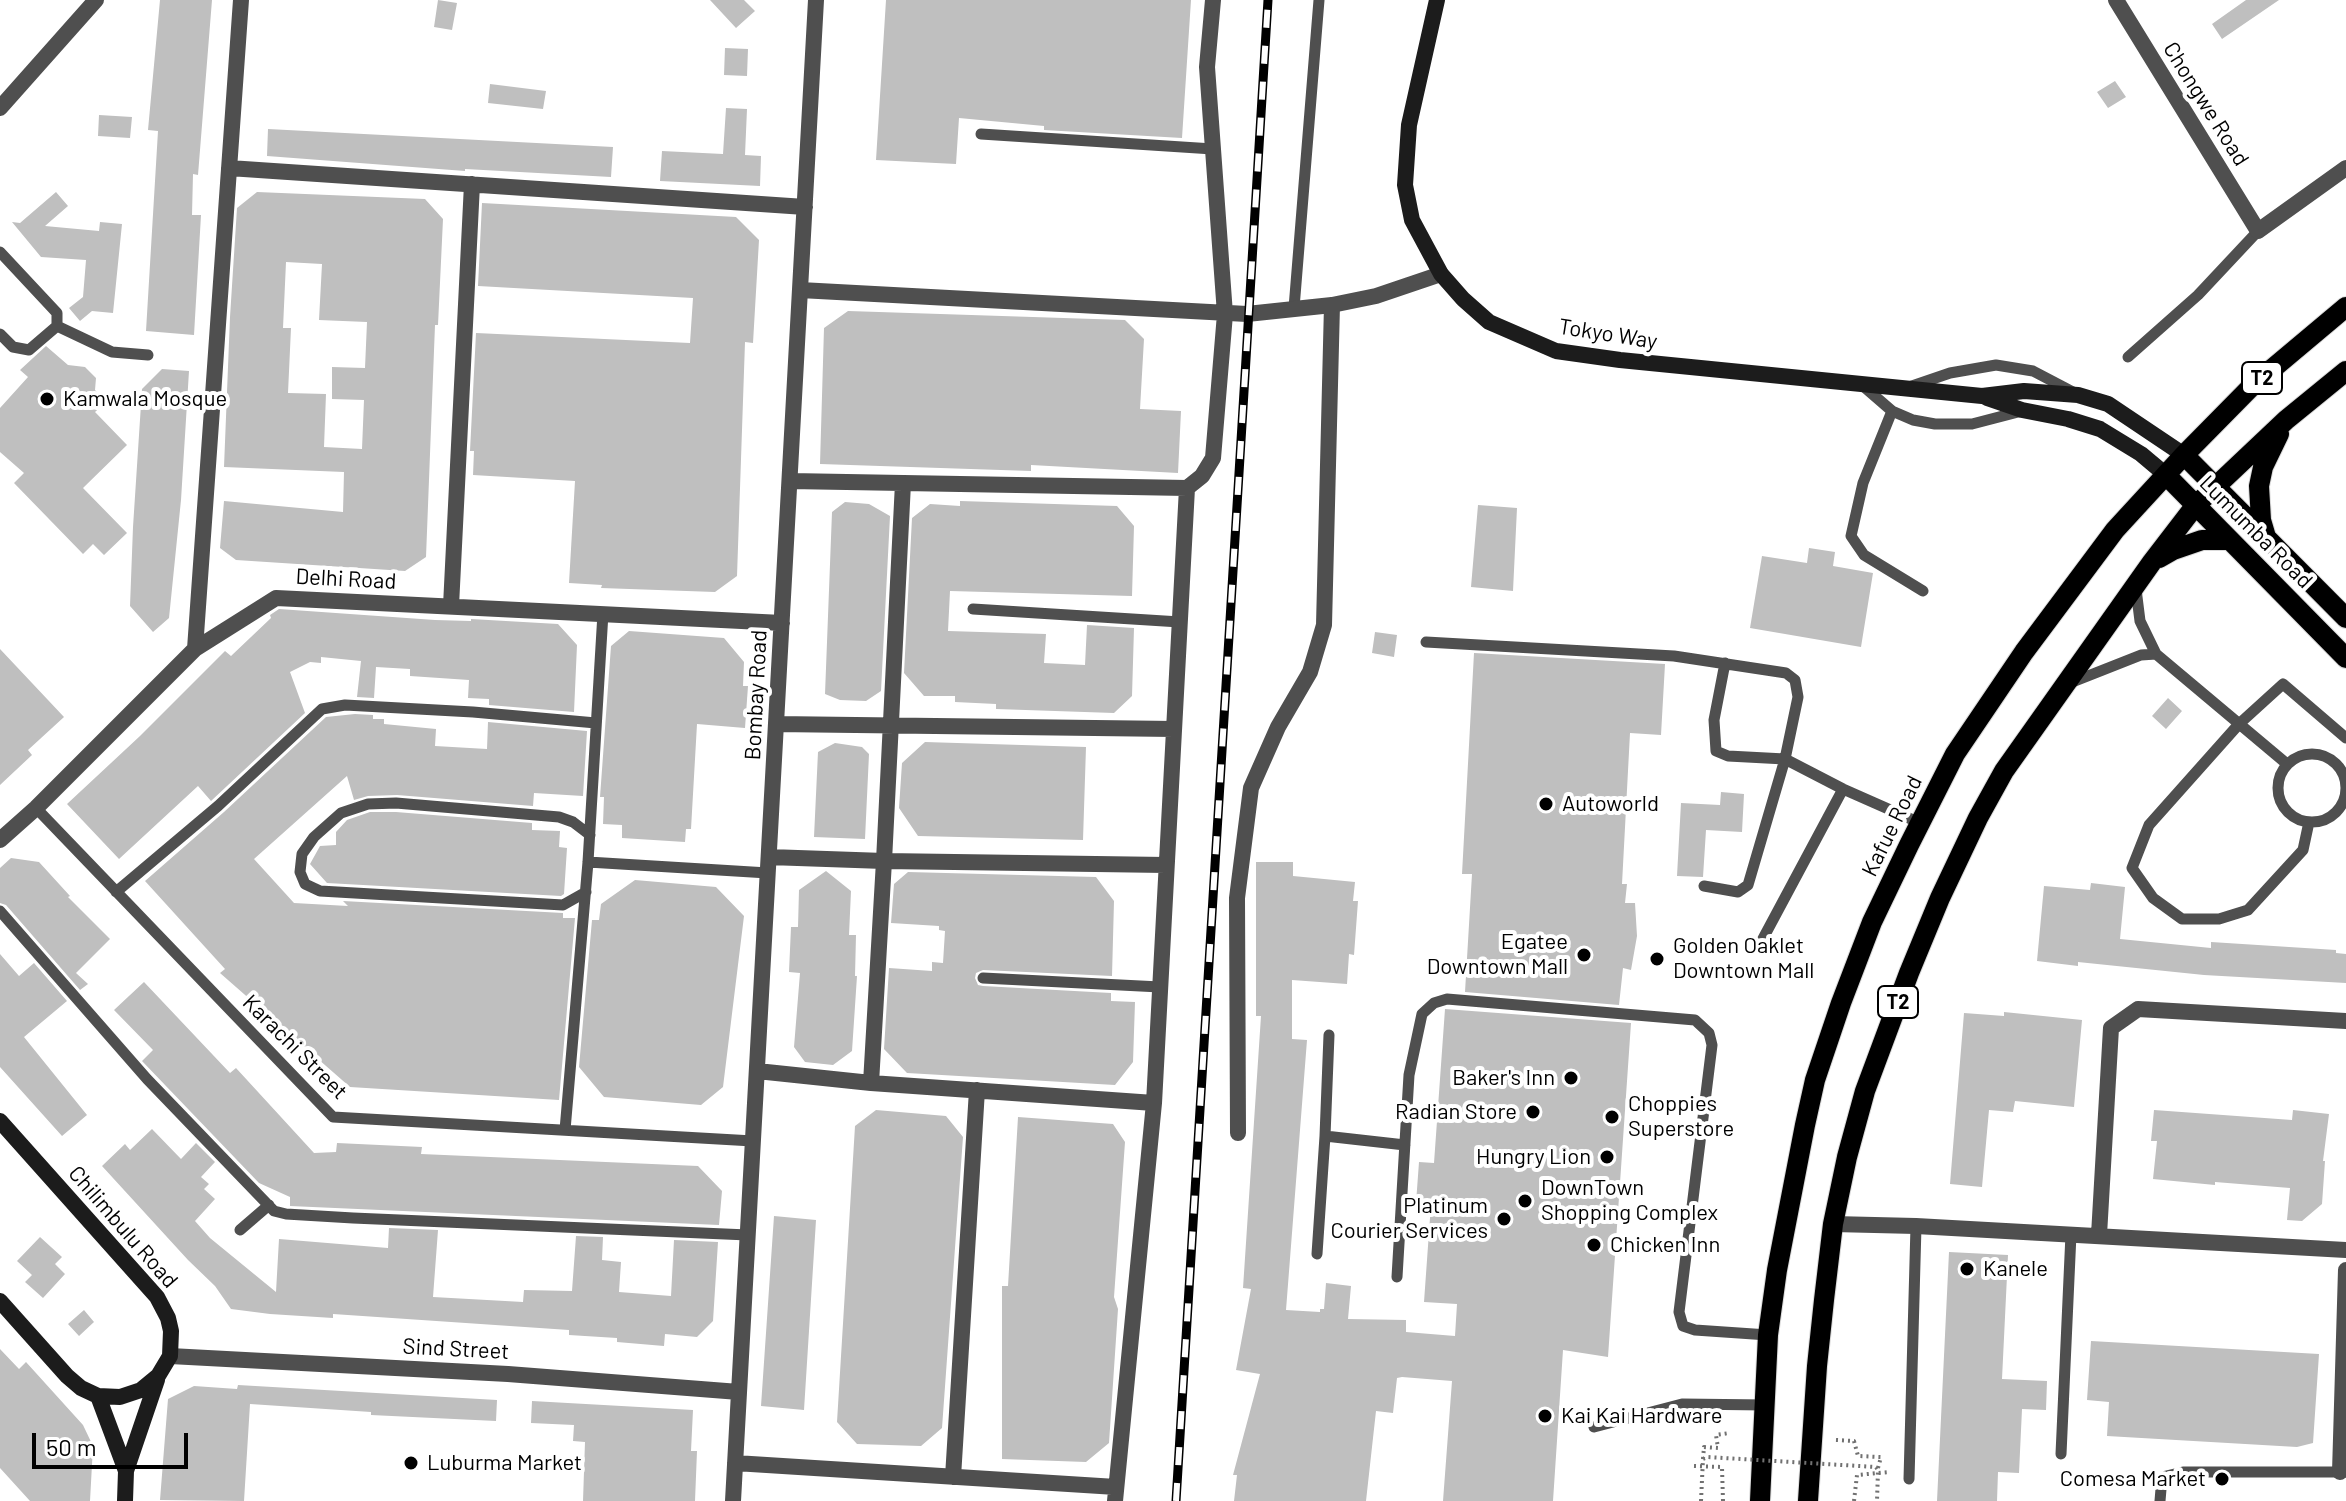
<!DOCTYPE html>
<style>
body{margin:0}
#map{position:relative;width:2346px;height:1501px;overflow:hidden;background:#fff;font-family:Barlow,sans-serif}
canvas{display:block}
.scale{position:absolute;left:32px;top:1433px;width:156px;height:36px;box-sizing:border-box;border:4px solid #000;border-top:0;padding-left:10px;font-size:24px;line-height:28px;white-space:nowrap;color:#000;-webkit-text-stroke:6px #fff;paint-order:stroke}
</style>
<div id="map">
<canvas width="2346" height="1501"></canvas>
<div class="scale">50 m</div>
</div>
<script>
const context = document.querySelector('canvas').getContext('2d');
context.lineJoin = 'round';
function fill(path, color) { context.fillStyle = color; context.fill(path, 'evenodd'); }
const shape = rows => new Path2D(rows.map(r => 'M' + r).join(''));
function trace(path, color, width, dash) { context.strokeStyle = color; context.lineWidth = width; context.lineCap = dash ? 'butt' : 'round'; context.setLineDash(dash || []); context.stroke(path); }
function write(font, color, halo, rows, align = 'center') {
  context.font = font + ' Barlow,sans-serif'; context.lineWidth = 8; context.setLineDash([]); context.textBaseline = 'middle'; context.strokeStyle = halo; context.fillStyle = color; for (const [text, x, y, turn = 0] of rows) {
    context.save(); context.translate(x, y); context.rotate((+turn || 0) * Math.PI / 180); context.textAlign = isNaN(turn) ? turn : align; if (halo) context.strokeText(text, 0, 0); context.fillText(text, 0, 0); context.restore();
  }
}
fill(shape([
 [160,0,212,0,198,175,193,174,192,215,201,215,194,335,146,331,158,131,148,130],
 [438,0,457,3,452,30,434,27],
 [710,0,744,0,755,11,736,28],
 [886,0,1191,0,1182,138,1044,130,1044,126,959,118,956,164,876,160],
 [2246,0,2279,0,2222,39,2212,24],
 [725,48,748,49,747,76,724,75],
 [2115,81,2126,97,2108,108,2097,92],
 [490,84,546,91,543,109,488,103],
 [726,108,747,109,745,155,761,156,760,186,660,181,662,151,723,154],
 [99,115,132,117,130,138,98,136],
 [268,129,613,147,611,177,465,169,465,171,267,156],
 [56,192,68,206,45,226,99,231,100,222,122,224,113,313,92,311,80,321,69,308,83,297,86,260,41,257,12,222,20,223],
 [257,192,425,199,443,219,438,325,435,325,426,557,405,571,236,560,220,548,224,501,343,512,344,472,224,467,230,317,237,208],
 [286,262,322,264,319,320,367,322,365,368,332,367,332,399,364,400,362,449,324,447,326,394,288,393,291,328,283,328],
 [482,203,736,217,759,240,753,343,745,342,737,576,715,592,601,588,602,585,569,583,575,481,473,475,474,451,470,451,476,333,690,343,693,298,478,286],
 [848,311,1125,320,1144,339,1140,409,1181,411,1178,473,1031,465,1031,471,820,464,824,328],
 [46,346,68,365,85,367,96,378,95,390,106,402,95,412,127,445,83,488,127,533,104,555,93,544,83,554,14,483,24,473,0,452,0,408,28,377,20,370],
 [162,369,189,371,181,500,169,618,153,632,130,606,133,527,142,389],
 [960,501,1117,506,1134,526,1132,596,950,591,948,631,1046,634,1044,663,1085,665,1087,625,1134,628,1132,696,1114,713,996,709,996,704,955,702,955,696,924,696,904,673,912,518,930,504,960,506],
 [845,502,869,504,890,516,881,691,866,701,840,700,825,694,832,512],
 [1478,505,1517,508,1513,591,1471,587],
 [1809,548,1835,552,1833,566,1873,573,1861,647,1750,628,1762,556,1807,563],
 [279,609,435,620,471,621,471,619,558,624,577,645,574,712,489,705,489,699,468,698,469,680,410,676,410,669,376,667,374,698,357,697,361,661,321,657,321,663,310,662,290,672,305,713,211,801,198,786,119,859,67,804,140,736,225,651,231,656,271,618,270,615],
 [629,631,724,638,744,662,743,686,748,686,745,728,697,724,691,829,686,829,685,842,622,838,622,825,603,824,604,797,600,797,611,646],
 [1375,632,1397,635,1394,657,1372,653],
 [0,649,64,717,28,750,32,755,0,785],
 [1474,653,1665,664,1661,735,1630,733,1622,884,1627,884,1625,903,1635,903,1637,936,1631,970,1623,968,1619,1005,1465,992,1472,874,1462,874],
 [2168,698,2182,711,2166,729,2152,716],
 [355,714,373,715,373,719,384,719,384,724,436,729,435,746,487,749,488,722,587,731,583,796,534,793,533,806,397,795,368,796,354,800,347,776,254,859,294,903,348,906,343,901,563,913,563,918,575,918,559,1100,350,1087,220,973,225,969,145,881,224,812,326,717],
 [925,742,1086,747,1083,840,918,836,899,808,902,763],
 [835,743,862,747,869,754,865,839,814,837,818,752],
 [1721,792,1744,794,1742,832,1706,830,1703,877,1677,876,1681,803,1720,805],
 [370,812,396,812,532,823,532,830,560,831,559,847,567,848,564,894,561,896,327,883,310,864,320,846,336,845,336,832,347,820],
 [11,858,39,862,70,896,68,897,110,939,76,973,88,984,80,990,6,905,0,903,0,868],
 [1256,862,1293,862,1293,876,1355,882,1353,901,1358,901,1354,955,1349,954,1347,984,1292,980,1292,1039,1307,1040,1286,1310,1320,1312,1320,1309,1324,1309,1326,1283,1351,1286,1348,1319,1406,1320,1406,1332,1455,1336,1457,1304,1424,1302,1431,1204,1416,1203,1419,1162,1434,1163,1445,1009,1631,1023,1608,1357,1563,1350,1553,1501,1443,1501,1452,1381,1402,1377,1397,1378,1393,1413,1376,1411,1366,1501,1234,1501,1237,1475,1233,1475,1260,1374,1236,1370,1251,1289,1243,1288,1261,1016,1256,1016],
 [826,871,851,891,849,935,856,935,855,976,857,976,852,1051,833,1065,805,1062,794,1047,800,973,789,972,791,927,798,927,799,890],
 [908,872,1096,877,1114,901,1112,976,983,970,976,973,975,978,978,985,983,986,1111,993,1111,1001,1135,1002,1133,1062,1115,1085,907,1073,884,1049,889,968,932,971,932,962,943,963,945,931,939,930,939,926,891,923,894,884],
 [635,880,716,887,744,916,723,1087,701,1105,604,1097,579,1067,592,920,599,920,601,904],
 [2091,883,2125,887,2120,939,2211,948,2211,942,2336,950,2336,953,2346,954,2346,983,2204,975,2078,962,2078,966,2037,961,2044,886,2090,890],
 [0,954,19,976,34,963,67,1001,24,1037,87,1115,62,1136,0,1067],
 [144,982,230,1073,236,1068,314,1153,336,1152,337,1143,422,1147,421,1154,698,1166,722,1191,719,1225,290,1206,290,1197,259,1183,142,1061,153,1050,114,1010],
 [2004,1012,2082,1020,2074,1107,2015,1101,2013,1112,1989,1110,1982,1187,1950,1184,1964,1013,2004,1016],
 [876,1110,946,1116,963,1137,942,1428,921,1446,857,1444,837,1422,855,1126],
 [2154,1110,2292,1120,2293,1110,2329,1114,2323,1161,2325,1161,2322,1204,2302,1221,2287,1220,2290,1188,2215,1182,2215,1185,2153,1179,2157,1141,2151,1141],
 [1018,1117,1113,1124,1125,1142,1114,1297,1118,1309,1109,1443,1086,1462,1002,1459,1002,1286,1008,1286],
 [152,1129,181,1159,196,1143,215,1162,201,1177,209,1184,204,1189,215,1199,195,1221,210,1238,276,1292,279,1239,388,1248,389,1228,438,1230,433,1297,523,1302,524,1290,572,1291,576,1236,603,1237,602,1260,621,1262,619,1292,671,1296,674,1240,718,1242,713,1321,697,1337,665,1334,664,1346,617,1342,617,1338,569,1335,569,1330,333,1314,333,1318,270,1314,231,1309,215,1286,188,1260,102,1166,125,1144,130,1150],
 [774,1216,816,1220,804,1410,761,1406],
 [40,1237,62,1257,55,1264,65,1274,43,1298,25,1282,32,1275,17,1261],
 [1949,1252,2008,1255,2002,1379,2047,1381,2046,1410,2022,1409,2019,1473,1998,1472,1997,1501,1937,1501],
 [84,1310,94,1322,79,1336,68,1324],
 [2091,1341,2319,1354,2313,1443,2297,1447,2107,1436,2109,1402,2087,1400],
 [0,1349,19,1369,26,1362,83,1425,93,1446,90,1501,30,1501,0,1468],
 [238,1385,497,1400,496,1421,371,1415,371,1412,250,1404,244,1501,160,1500,168,1399,194,1386,237,1389],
 [532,1401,693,1410,691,1451,697,1451,695,1501,583,1501,585,1442,573,1441,574,1425,531,1423]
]), '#bfbfbf');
const primary = shape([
 [2184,455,2346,618],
 [2166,475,2346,658],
 [2266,537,2261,520,2259,486,2263,467,2279,434],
 [2159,558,2173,550,2202,540,2229,540],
 [1760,1501,1768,1335,1777,1270,1805,1125,1815,1080,1841,1003,1872,922,1909,845,1955,754,2024,652,2115,530,2184,455,2253,385,2346,307],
 [1808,1501,1817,1366,1824,1300,1833,1224,1847,1157,1865,1091,1909,973,1940,898,1978,818,2004,771,2152,562,2195,506,2286,420,2346,371]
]);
trace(primary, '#dbdbdb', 22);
trace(shape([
 [1836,1440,1854,1441,1858,1456,1881,1457,1878,1468],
 [1703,1459,1704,1447,1718,1448,1716,1435,1729,1433],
 [1694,1466,1722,1467,1723,1501],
 [1854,1501,1857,1475,1889,1472]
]), '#717171', 4, [2, 4]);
trace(shape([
 [981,134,1213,149],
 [0,252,57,313,57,326,29,350,13,347,0,334],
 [1294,308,1319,0],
 [57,326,112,352,148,355],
 [2128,357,2198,295,2258,231],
 [1862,385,1892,411,1913,420,1935,424,1972,424,2022,411],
 [1909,387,1950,373,1996,365,2033,371,2075,393],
 [1892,411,1863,483,1851,536,1864,555,1923,591],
 [2136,589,2140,621,2156,654,2287,764],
 [973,609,1180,622],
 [1426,642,1674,656,1786,673,1795,680,1798,697,1785,759,1843,789,1920,823],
 [2070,683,2141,655,2156,654],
 '2278 788a34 34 0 1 1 68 0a34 34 0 1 1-68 0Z',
 [36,808,333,1117,753,1141],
 [2309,822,2303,850,2248,910,2219,919,2182,919,2153,898,2132,868,2149,825,2239,724,2283,684,2346,738],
 [588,862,768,873],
 [1704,886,1738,892,1748,885,1785,759,1728,756,1716,751,1714,720,1725,663],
 [116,892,218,806,322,709,345,705,473,712,596,723],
 [586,892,563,905,320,891,305,884,300,872,302,854,314,837,341,813,368,804,396,803,559,817,573,822,590,835],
 [0,911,147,1079,274,1211,286,1214,353,1218,748,1235],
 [1759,946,1843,789],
 [983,978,1160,987],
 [565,1130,588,862,603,613],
 [1325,1136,1329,1035],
 [240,1230,269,1205],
 [1317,1254,1325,1136,1405,1145],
 [1397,1277,1409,1075,1422,1014,1434,1003,1447,999,1695,1020,1709,1033,1712,1045,1679,1312,1683,1326,1695,1330,1768,1335],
 [1594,1427,1682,1404,1766,1405],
 [2061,1454,2071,1234],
 [1909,1479,1916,1226],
 [2160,1501,2162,1477,2183,1472,2345,1472]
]), '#4f4f4f', 11);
trace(shape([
 [229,168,805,207],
 [800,290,1247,314,1332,305,1376,296,1441,274],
 [790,481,1187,488,1154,1103,1115,1501],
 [903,483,884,861,1166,865],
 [1187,488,1202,476,1213,458,1225,314,1207,67,1213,0],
 [451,606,472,184],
 [195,649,241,0],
 [776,724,1174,729],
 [0,840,36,808,195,649,276,598,782,623],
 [769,857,884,861,871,1083],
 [757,1071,871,1083,1154,1103],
 [1238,1133,1237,898,1251,788,1278,727,1310,672,1324,625,1332,305],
 [1833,1224,1916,1226,2346,1250],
 [2099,1235,2111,1028,2138,1009,2346,1021],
 [170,1356,508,1374,739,1392],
 [735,1463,1116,1487],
 [2340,1472,2346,1270],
 [953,1477,977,1090],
 [733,1501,816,0]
]), '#4f4f4f', 16);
trace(shape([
 [2116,0,2258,231,2346,168],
 [0,108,96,0]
]), '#4f4f4f', 16);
trace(shape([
 [1437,0,1409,125,1405,185,1412,220,1441,274,1463,299,1489,322,1556,351,1620,360,1982,396,2024,391,2078,395,2108,404,2184,455],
 [1987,398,2022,410,2068,419,2100,429,2141,454,2166,475],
 [0,1121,157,1297,168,1318,171,1331,170,1356,158,1376,141,1390,120,1397,98,1396,81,1388,67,1376,0,1301],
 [98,1396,126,1471],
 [125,1501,126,1471,157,1380]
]), '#1c1c1c', 16);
trace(primary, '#000', 20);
const rail = shape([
 [1176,1501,1268,0]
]);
trace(rail, '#000', 9);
trace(rail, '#fff', 6, [18]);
trace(shape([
 [1701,1501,1703,1459,1707,1457,1876,1467,1878,1470,1877,1501]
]), '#717171', 4, [2, 4]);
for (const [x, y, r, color] of [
 [47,399,8,"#000"],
 [1546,804,8,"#000"],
 [1584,955,8,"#000"],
 [1657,959,8,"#000"],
 [1571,1078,8,"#000"],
 [1533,1112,8,"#000"],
 [1612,1117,8,"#000"],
 [1607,1157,8,"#000"],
 [1525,1201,8,"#000"],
 [1504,1219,8,"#000"],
 [1594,1245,8,"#000"],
 [1967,1269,8,"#000"],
 [1545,1416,8,"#000"],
 [411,1463,8,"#000"],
 [2222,1479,8,"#000"]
]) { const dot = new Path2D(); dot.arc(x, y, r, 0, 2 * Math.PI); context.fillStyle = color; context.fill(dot); trace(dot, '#fff', 3); }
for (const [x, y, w] of [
 [2262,378,40],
 [1898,1002,40]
]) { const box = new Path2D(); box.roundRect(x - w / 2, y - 16, w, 32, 6); context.fillStyle = '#fff'; context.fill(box); trace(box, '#000', 2); }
write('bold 20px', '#000', null, [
 ["T2",2262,378],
 ["T2",1898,1002]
]);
write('22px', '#000', '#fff', [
 ["Chongwe Road",2206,104,58],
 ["Tokyo Way",1608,334,9],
 ["Lumumba Road",2256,532,45],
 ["Delhi Road",346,579,3],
 ["Bombay Road",756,695,-87],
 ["Kafue Road",1892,826,-64],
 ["Karachi Street",295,1047,45],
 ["Chilimbulu Road",123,1227,49],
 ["Sind Street",456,1349,3]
]);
write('22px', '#000', '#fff', [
 ["Kamwala Mosque",63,399],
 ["Autoworld",1562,804],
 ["Egatee",1568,942,"right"],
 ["Downtown Mall",1568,967,"right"],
 ["Golden Oaklet",1673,946],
 ["Downtown Mall",1673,971],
 ["Baker's Inn",1555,1078,"right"],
 ["Choppies",1628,1104],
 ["Superstore",1628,1129],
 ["Radian Store",1517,1112,"right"],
 ["Hungry Lion",1591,1157,"right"],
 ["DownTown",1541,1188],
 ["Shopping Complex",1541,1213],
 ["Platinum",1488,1206,"right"],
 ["Courier Services",1488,1231,"right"],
 ["Chicken Inn",1610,1245],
 ["Kanele",1983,1269],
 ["Kai Kai Hardware",1561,1416],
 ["Luburma Market",427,1463],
 ["Comesa Market",2206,1479,"right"]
], 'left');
</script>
